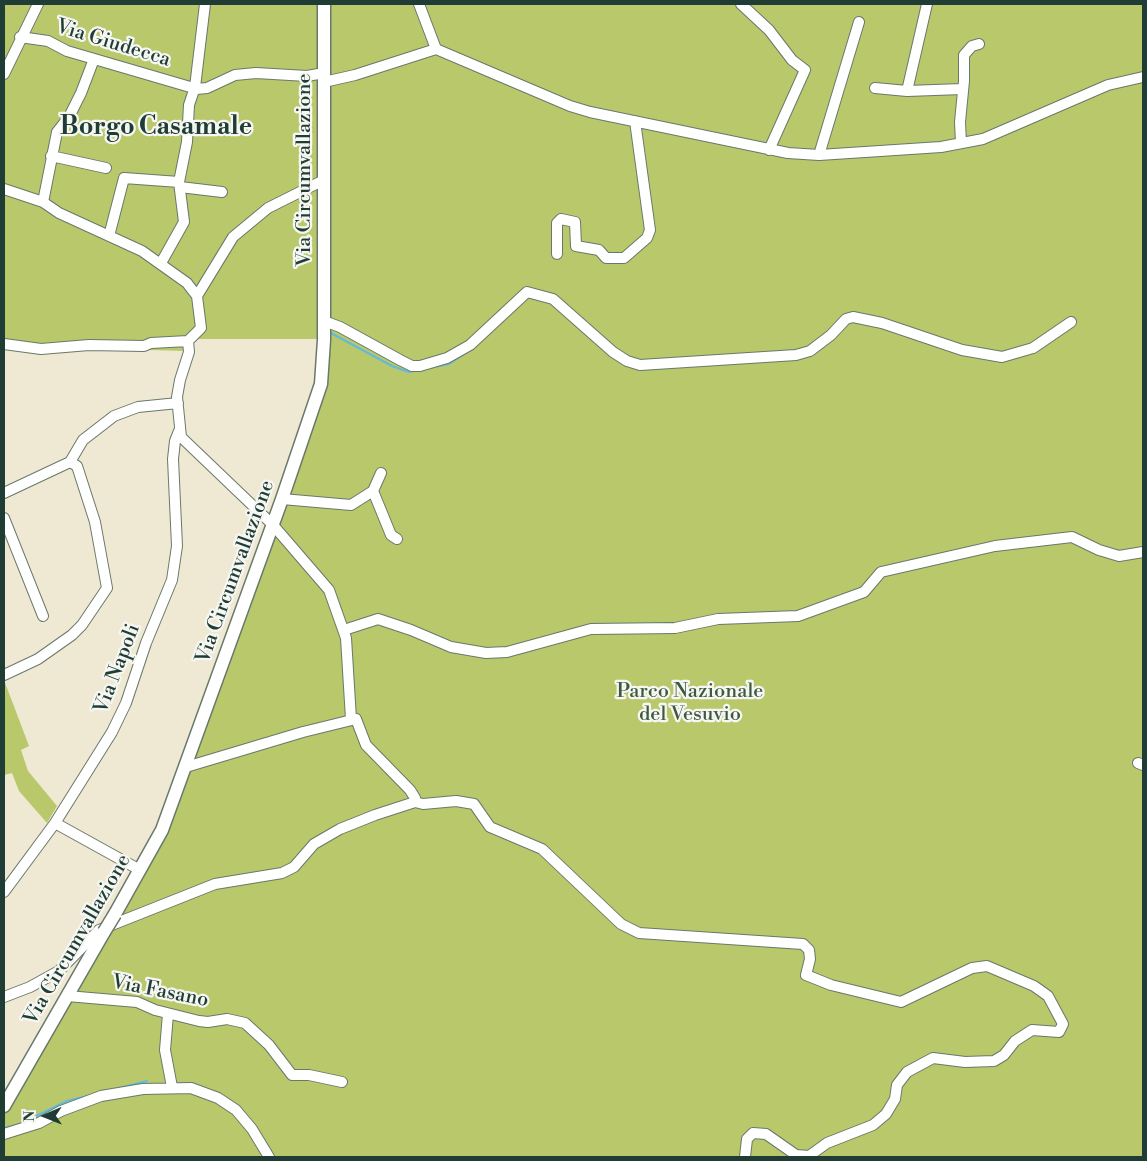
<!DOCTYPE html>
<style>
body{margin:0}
#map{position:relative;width:1147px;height:1161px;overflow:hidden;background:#efe8d2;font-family:"Libre Bodoni",serif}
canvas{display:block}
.frame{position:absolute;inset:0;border:5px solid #1f3d34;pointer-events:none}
.north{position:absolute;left:20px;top:1091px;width:50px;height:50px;-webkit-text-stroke:4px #f6f6f2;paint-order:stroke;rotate:269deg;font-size:14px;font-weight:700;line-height:20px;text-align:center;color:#1f3d34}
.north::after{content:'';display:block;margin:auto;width:18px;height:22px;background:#1f3d34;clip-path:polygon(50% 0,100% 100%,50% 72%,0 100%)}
</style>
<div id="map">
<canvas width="1147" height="1161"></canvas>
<div class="frame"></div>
<div class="north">N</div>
</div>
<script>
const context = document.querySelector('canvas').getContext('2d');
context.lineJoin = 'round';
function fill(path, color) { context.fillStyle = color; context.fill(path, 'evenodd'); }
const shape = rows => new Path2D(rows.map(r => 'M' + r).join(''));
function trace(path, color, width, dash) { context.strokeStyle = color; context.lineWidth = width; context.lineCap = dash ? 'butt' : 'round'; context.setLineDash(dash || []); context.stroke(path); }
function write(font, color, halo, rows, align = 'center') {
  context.font = font + ' "Libre Bodoni",serif'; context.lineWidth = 4.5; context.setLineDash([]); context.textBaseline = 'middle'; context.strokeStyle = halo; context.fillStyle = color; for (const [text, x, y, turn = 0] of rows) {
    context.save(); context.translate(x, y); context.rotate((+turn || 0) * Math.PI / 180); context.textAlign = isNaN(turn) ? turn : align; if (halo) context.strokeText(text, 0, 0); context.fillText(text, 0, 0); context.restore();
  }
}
fill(shape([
 [4,4,1143,4,1143,1157,4,1157,4,1099,164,822,317,384,319,339,197,339,186,351,4,346],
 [4,680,29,746,21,750,28,771,57,806,47,823,19,791,12,773,4,775]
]), '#b8c86b');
trace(shape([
 [329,332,392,366,409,372,449,364,469,351],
 [4,1128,20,1124,67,1101,147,1081]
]), '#62badf', 2);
const minor = shape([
 [419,4,436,49],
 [741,4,769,30,792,60,805,70,769,150],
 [20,37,48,41,67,51,197,89,207,88,235,75,256,73,307,76,324,73],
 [4,74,38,4],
 [324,82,355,75,436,49,570,106,590,112,788,153,819,155,941,147,983,139,1108,85,1143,77],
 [875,88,907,91,962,89],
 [907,91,927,4],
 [961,143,960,122,964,81,964,55,972,46,979,44],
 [819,155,859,22],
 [51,156,106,168],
 [180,187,222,192],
 [4,189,43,202,59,213,142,251,187,283,197,296,201,328,188,341],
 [43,202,57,132,69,117,81,93,94,59],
 [109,236,124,178,179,182],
 [557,254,557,223,561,219,575,222,576,246,599,250,606,258,624,258,647,238,650,230,635,121],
 [161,263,184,222,179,182,187,142,189,105,195,87,205,4],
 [197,296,233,237,268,208,324,180],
 [324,321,340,327,400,360,412,366,420,366,447,358,470,345,527,292,553,299,613,352,627,361,640,365,796,355,810,351,831,335,846,319,853,317,882,323,962,350,1002,357,1033,348,1071,322],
 [188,341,189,352,180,380,177,397,181,437,273,525,329,590,346,638,351,719],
 [4,344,41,349,89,345,144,346,151,343,188,341],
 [70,462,83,440,114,416,138,407,178,403],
 [373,491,391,535,397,539],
 [4,493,70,462,77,466,95,522,107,588,82,625,72,635,38,659,4,675],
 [282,499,351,505,373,491,381,473],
 [4,518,43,616],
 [344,630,378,619,411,630,451,647,486,653,507,652,591,629,675,628,718,619,798,616,864,592,881,572,995,546,1072,537,1099,550,1119,556,1143,552],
 [1138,763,1143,765],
 [415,802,423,804,456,801,474,804,490,827,542,849,621,924,639,933,803,944,809,950,810,959,806,975,831,985,901,1002,972,968,987,966,1034,986,1048,996,1063,1024,1059,1032,1032,1030,1015,1041,1004,1055,994,1061,965,1062,933,1058,907,1072,897,1085,895,1099,886,1114,873,1125,827,1143,809,1156,796,1155,766,1134,753,1133,747,1139,745,1157],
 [55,823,140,870],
 [4,892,55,823,112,732,126,703,146,643,172,580,177,546,173,459,175,441,179,431],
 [67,996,137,1002,155,1010,199,1021,208,1022,227,1019,245,1023,269,1045,292,1075,309,1075,342,1082],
 [4,997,30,987,59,971,99,930,215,884,282,873,294,867,314,844,340,829,375,815,415,802,415,798,410,790,366,745,356,719,303,732,186,767],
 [168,1014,165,1050,172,1087],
 [4,1134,39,1123,61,1111,101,1096,143,1089,191,1088,218,1098,236,1110,252,1129,269,1157]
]);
const major = shape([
 [115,914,162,830,282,499,321,384,324,340,324,4],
 [4,1106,104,932]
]);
trace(minor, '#68796b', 12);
trace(major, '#68796b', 15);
trace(minor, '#fff', 10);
trace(major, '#fff', 12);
const majorBridge = shape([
 [104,932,115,914]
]);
trace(majorBridge, '#68796b', 15, []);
trace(majorBridge, '#fff', 12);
write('20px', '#1f3d34', '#f6f6f2', [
 ["Via Giudecca",113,44,17],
 ["Via Circumvallazione",305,170,-90],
 ["Via Circumvallazione",236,572,-70],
 ["Via Napoli",118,669,-69],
 ["Via Circumvallazione",78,940,-60],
 ["Via Fasano",160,992,11]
]);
write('20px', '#3e593f', '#f6f6f2', [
 ["Parco Nazionale",690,692],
 ["del Vesuvio",690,715]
]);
write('bold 25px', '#1f3d34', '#f6f6f2', [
 ["Borgo Casamale",156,128]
]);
</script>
